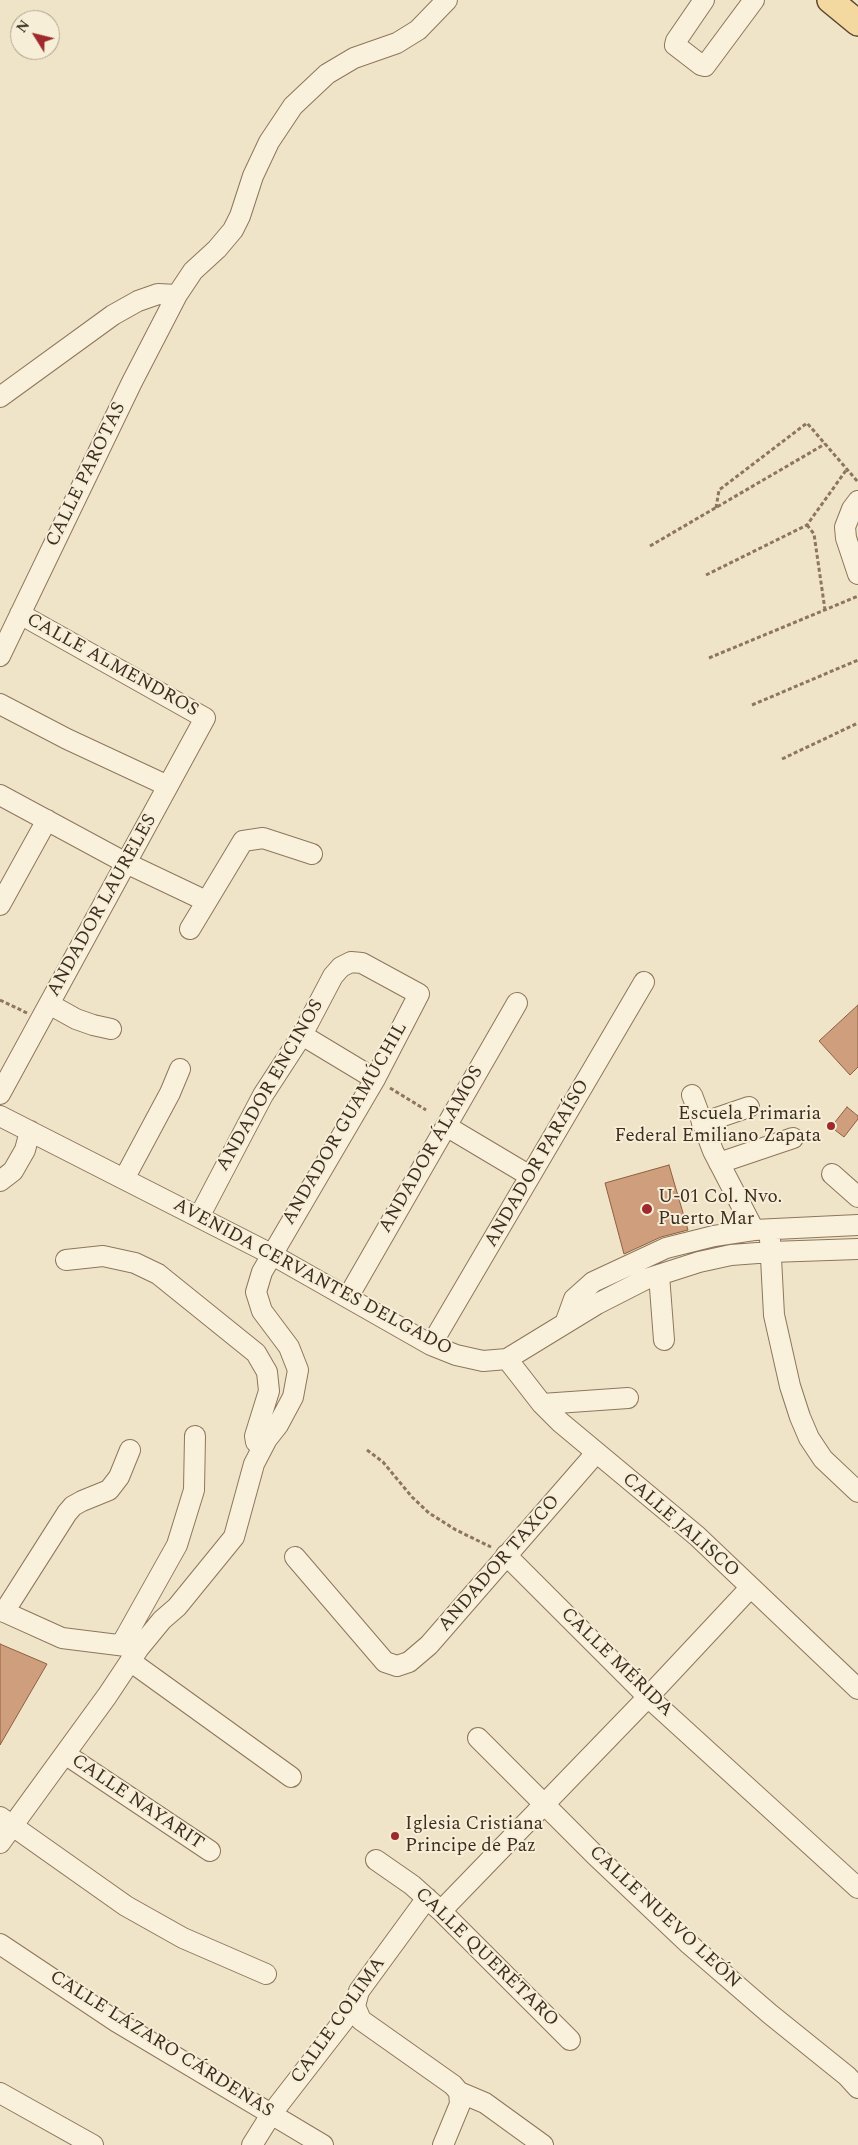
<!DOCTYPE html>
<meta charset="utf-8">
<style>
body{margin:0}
#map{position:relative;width:858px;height:2145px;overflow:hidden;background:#f0e4c8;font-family:Spectral,serif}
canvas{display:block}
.north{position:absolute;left:10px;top:10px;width:50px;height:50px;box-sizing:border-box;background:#f7eed8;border:1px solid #ada18e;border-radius:50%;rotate:306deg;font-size:14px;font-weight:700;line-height:20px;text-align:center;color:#3d2e20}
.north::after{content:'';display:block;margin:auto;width:18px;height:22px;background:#9e2a2b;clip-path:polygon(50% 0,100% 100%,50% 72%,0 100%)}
</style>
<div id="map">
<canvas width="858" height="2145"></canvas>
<div class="north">N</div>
</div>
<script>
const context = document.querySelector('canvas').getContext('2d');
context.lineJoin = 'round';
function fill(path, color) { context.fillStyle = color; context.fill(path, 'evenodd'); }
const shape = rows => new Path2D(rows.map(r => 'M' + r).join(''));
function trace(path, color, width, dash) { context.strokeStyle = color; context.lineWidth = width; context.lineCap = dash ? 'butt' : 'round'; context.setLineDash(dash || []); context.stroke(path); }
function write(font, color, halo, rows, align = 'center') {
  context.font = font + ' Spectral,serif'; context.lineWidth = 4; context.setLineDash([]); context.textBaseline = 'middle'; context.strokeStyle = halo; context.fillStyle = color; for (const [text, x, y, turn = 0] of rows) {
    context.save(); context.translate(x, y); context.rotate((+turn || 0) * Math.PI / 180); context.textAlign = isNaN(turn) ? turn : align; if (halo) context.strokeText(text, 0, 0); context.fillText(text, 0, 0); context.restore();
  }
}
const building = shape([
 [858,1005,858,1067,850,1075,819,1041,858,1005],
 [847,1107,858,1116,858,1119,844,1137,831,1127,847,1107],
 [669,1165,688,1230,661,1237,624,1254,605,1183,669,1165],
 [0,1644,47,1664,0,1745,0,1644]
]);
fill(building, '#cf9f7d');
trace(building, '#8d5f41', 1);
const minor = shape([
 [704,0,676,41,675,45,701,65,705,66,754,0],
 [0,397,113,315,138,301,158,294,177,295],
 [858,501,852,509,845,527,846,538,858,574],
 [0,656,132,382,177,295,193,271,217,249,233,230,240,216,253,176,269,142,293,106,327,74,354,58,397,43,418,30,447,0],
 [0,704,67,739,168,786],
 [0,795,126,863,206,901],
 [0,905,47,820],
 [190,929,243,841,263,838,312,854],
 [49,1004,76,1019,93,1025,111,1029],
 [302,1035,375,1079],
 [0,1094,205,718,20,614],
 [692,1095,713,1151,754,1230],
 [0,1116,271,1254,431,1345,456,1355,483,1361,507,1359,597,1304,646,1279,699,1262,731,1255,771,1252,858,1249],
 [702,1123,749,1107],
 [446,1126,530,1176],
 [719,1163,793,1138],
 [832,1174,858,1197],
 [124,1179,170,1093,180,1069],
 [0,1181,13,1171,25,1150,30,1131],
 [770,1239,774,1315,790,1386,800,1417,809,1438,823,1459,858,1492],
 [66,1260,103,1256,135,1263,158,1274,256,1353,267,1372,269,1391,255,1436,256,1442,262,1448],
 [659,1275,664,1340],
 [348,1297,517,1003],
 [566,1321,574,1299,593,1282,666,1248,714,1236,754,1230,858,1225],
 [431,1345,644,982],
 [507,1359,542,1404,560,1422,697,1536,858,1689],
 [542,1404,628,1398],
 [506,1555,648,1697,858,1888],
 [295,1557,385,1662,397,1666,409,1662,429,1645,596,1453],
 [0,1610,62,1638,134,1647],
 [4,1612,67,1513,73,1506,82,1501,109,1490,119,1477,130,1450],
 [121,1645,177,1545,194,1490,195,1436],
 [130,1661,291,1777],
 [478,1738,595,1855,689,1944,770,2014,847,2076,858,2088],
 [65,1754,210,1851],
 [0,1817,126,1906,183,1938,266,1974],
 [0,1843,107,1696,139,1648,162,1620,177,1607,234,1537,254,1464,267,1439,278,1425,293,1397,298,1370,289,1347,262,1311,256,1292,262,1272,375,1079,419,994,362,963,351,962,341,967,333,976,302,1035,263,1095,199,1217],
 [376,1860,412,1885,441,1911,570,2040],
 [441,1911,648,1697,750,1588],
 [0,1944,117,2022,323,2145],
 [355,2006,361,2020,453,2085,459,2092,485,2103,543,2145],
 [0,2093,93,2145],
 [252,2145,272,2113,355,2006,359,1991,427,1898],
 [443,2145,460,2104,459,2092]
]);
const major = shape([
 [830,0,858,23]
]);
trace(minor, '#8d765c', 22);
trace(major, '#5b4430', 28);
trace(shape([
 [716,508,719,490,807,423,858,482],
 [807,525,814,534,825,610],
 [650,546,825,444],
 [706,575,807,525,847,469],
 [709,658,858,596],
 [752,705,858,660],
 [782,759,858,723],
 [0,1000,27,1013],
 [390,1088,426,1110],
 [367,1450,383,1462,412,1497,429,1513,456,1530,491,1547]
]), '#8d765c', 3, [4, 2.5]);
trace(minor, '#faf1dc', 20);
trace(major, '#f3d9a0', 25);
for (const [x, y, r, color] of [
 [831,1126,5,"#9e2a2b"],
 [647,1209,6,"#9e2a2b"],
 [395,1836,5,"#9e2a2b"]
]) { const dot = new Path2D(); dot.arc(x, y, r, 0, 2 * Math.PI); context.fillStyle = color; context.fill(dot); trace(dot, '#f7eed8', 2); }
write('19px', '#3d2e20', '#f7eed8', [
 ["CALLE PAROTAS",87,475,-64],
 ["CALLE ALMENDROS",112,666,29],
 ["ANDADOR LAURELES",103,906,-61],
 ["ANDADOR ENCINOS",271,1086,-60],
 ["ANDADOR GUAMÚCHIL",346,1124,-60],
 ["ANDADOR ÁLAMOS",432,1150,-60],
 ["ANDADOR PARAÍSO",538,1164,-60],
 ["AVENIDA CERVANTES DELGADO",312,1278,28],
 ["CALLE JALISCO",680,1526,41],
 ["ANDADOR TAXCO",500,1564,-49],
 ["CALLE MÉRIDA",616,1663,44],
 ["CALLE NAYARIT",137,1803,34],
 ["CALLE NUEVO LEÓN",664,1918,43],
 ["CALLE QUERÉTARO",486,1958,44],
 ["CALLE COLIMA",339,2021,-55],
 ["CALLE LÁZARO CÁRDENAS",161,2045,32]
]);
write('19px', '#3d2e20', '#f7eed8', [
 ["Escuela Primaria",821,1115,"right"],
 ["Federal Emiliano Zapata",821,1137,"right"],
 ["U-01 Col. Nvo.",658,1198],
 ["Puerto Mar",658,1220],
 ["Iglesia Cristiana",405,1825],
 ["Principe de Paz",405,1847]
], 'left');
</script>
